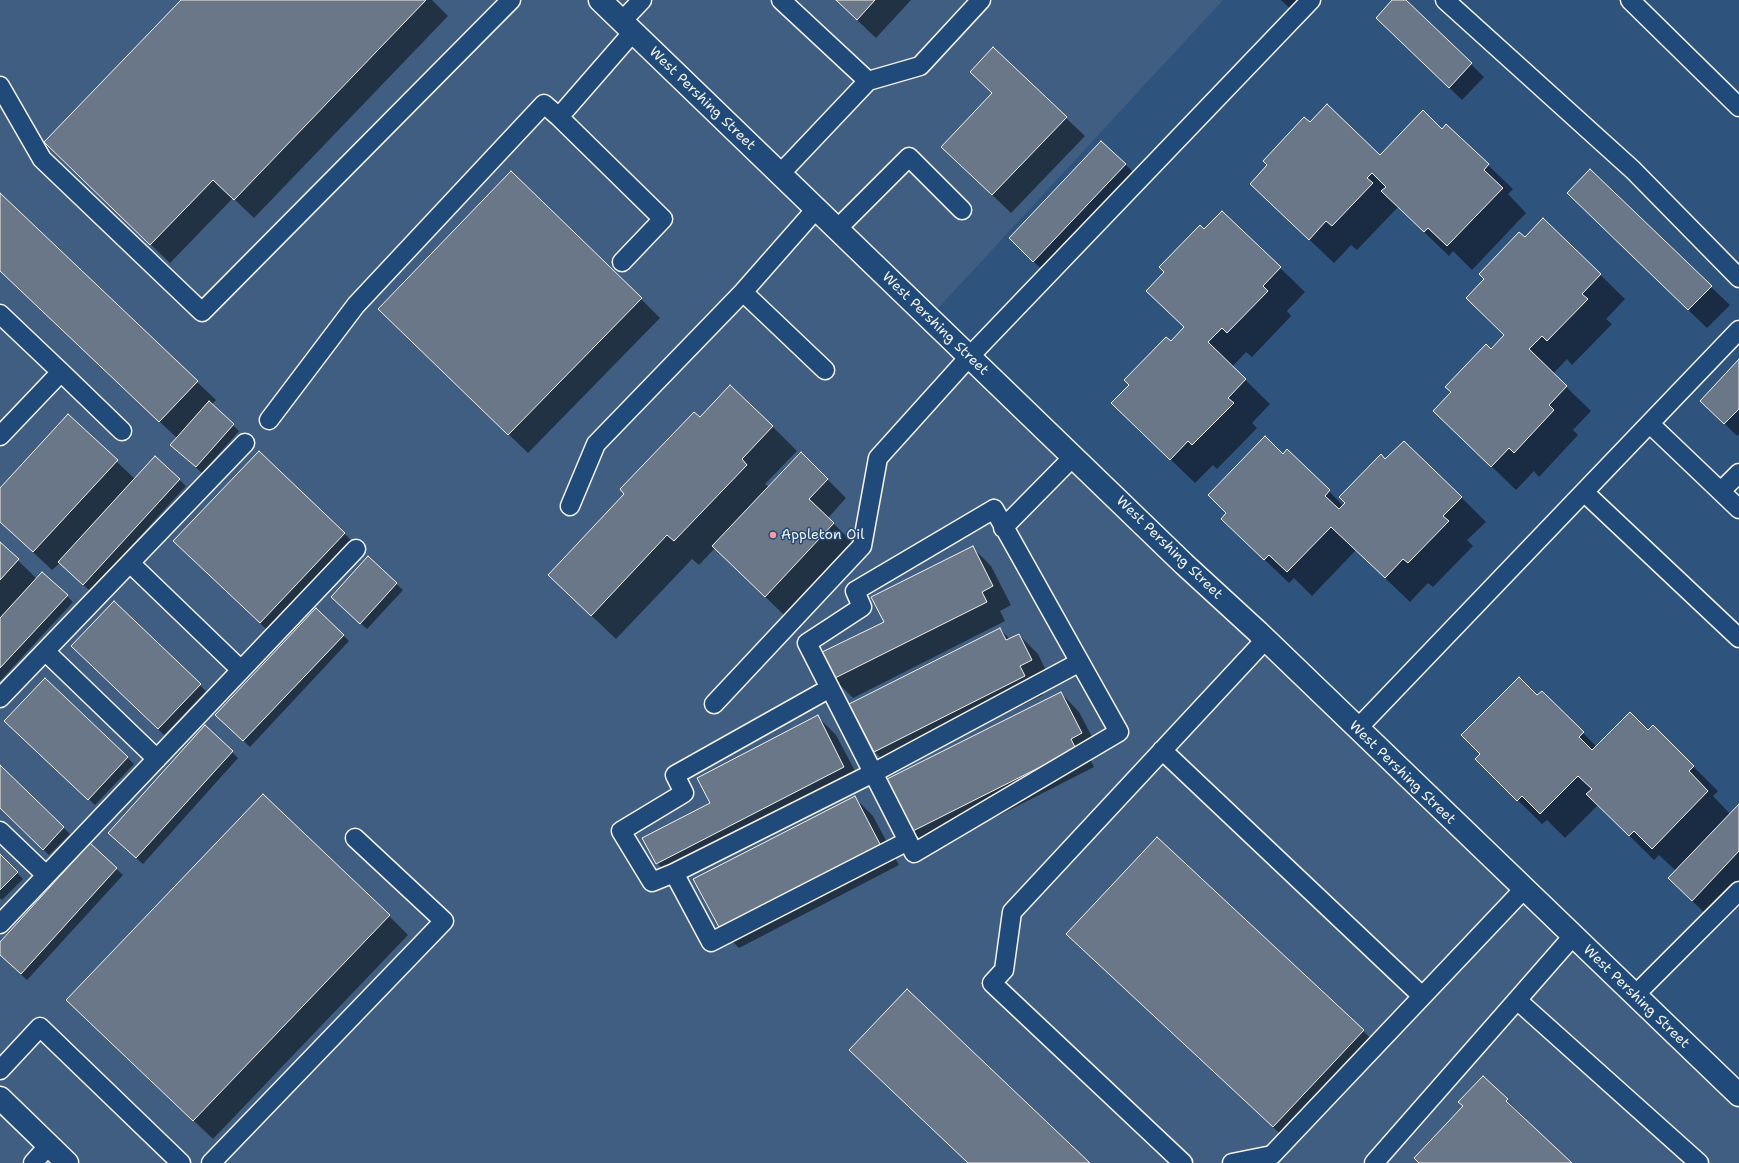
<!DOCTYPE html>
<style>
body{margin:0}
canvas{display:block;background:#2e537d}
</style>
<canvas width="1739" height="1163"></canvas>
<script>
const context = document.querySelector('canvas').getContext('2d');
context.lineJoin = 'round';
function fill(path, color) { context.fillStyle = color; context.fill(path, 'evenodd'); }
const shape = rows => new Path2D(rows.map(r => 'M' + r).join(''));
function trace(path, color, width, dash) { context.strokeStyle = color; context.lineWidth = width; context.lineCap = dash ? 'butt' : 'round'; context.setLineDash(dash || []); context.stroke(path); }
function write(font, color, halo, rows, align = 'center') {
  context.font = font + ' "Shantell Sans",sans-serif'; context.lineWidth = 3; context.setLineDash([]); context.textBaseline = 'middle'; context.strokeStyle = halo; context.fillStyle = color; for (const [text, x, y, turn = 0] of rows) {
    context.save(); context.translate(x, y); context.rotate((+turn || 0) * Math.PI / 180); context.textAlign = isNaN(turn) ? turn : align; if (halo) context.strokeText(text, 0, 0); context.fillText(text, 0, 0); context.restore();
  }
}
fill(shape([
 [0,0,1223,0,929,318,1739,1095,1739,1163,0,1163]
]), '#405e81');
fill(shape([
 [183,0,432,0,448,16,254,218,233,198,170,263,64,161],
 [836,0,911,0,876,38],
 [1281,0,1305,0,1294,12],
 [1394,0,1405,0,1484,77,1462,100,1390,30],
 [1066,118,1085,136,1011,213,961,165],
 [1310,123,1380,156,1442,130,1446,125,1513,189,1508,194,1526,213,1472,270,1453,251,1449,256,1398,207,1357,250,1351,245,1334,263,1276,208],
 [1125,164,1144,183,1053,280,1029,257],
 [0,194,197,382,216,400,211,405,239,431,202,473,177,451,177,438,0,270],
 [1222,212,1305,292,1287,311,1291,316,1252,357,1246,352,1232,367,1270,404,1252,423,1257,428,1217,469,1213,465,1195,483,1137,427,1171,343,1185,328,1205,231],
 [1587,212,1711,287,1730,305,1707,328],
 [1543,219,1625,299,1606,319,1612,324,1572,365,1567,359,1553,374,1591,411,1573,430,1578,435,1539,477,1534,471,1516,490,1459,435,1491,351,1505,335,1525,239],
 [641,299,660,318,528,453,398,327],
 [1739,361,1739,434,1737,436,1714,413],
 [68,416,135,479,155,457,186,486,90,591,60,563,52,570,0,521,0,490],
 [700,419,772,426,797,451,765,484,769,487,827,479,846,498,828,518,852,542,784,615,715,548,699,565,692,559,616,639,574,599],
 [259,453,351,540,266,629,181,547],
 [1283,455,1329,491,1343,506,1386,461,1461,497,1486,522,1467,540,1473,546,1433,587,1428,583,1410,602,1356,550,1312,596,1294,578,1289,583,1247,543],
 [0,543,37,579,67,596,73,602,0,681],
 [972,547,991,566,1011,605,1000,611,1005,621,853,698,834,679,886,622],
 [368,558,403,590,367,629,338,603],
 [114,602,206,691,164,735,72,646],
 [1000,629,1010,639,1019,635,1038,654,1050,679,1038,685,1043,695,893,770,875,752],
 [343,635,349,641,250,747,223,721],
 [45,679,134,764,95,805,12,727],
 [1542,692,1597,747,1648,731,1653,727,1718,791,1713,796,1730,814,1739,805,1739,890,1711,919,1688,897,1676,871,1659,855,1654,860,1598,805,1565,838,1547,820,1542,824,1476,759],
 [1061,693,1079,712,1100,752,1089,757,1094,767,931,850,912,831],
 [818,717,836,735,863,786,676,882,657,863,711,804],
 [232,752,238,758,143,864,115,839],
 [0,766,70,834,49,855,0,807],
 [854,797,873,816,899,865,739,948,720,929],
 [90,845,123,875,27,980,0,954,0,943],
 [0,856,23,879,2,900,0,898],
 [389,916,408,935,213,1139,86,1018],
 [1067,934,1363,1031,1382,1049,1292,1145],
 [1483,1077,1526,1119,1525,1120,1570,1163,1420,1163,1464,1106]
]), '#0007');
const building = shape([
 [181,0,426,0,234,200,213,180,150,245,44,142,181,0],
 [836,0,875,0,857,20,836,0],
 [1392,0,1406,0,1472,63,1449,88,1376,18,1392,0],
 [993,47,1067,117,992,195,941,147,992,93,970,72,993,47],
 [1327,104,1380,155,1423,110,1442,129,1446,124,1489,164,1484,170,1503,188,1447,246,1428,228,1424,232,1381,191,1386,187,1372,173,1367,178,1373,183,1332,226,1326,221,1309,240,1250,184,1267,165,1263,161,1304,117,1310,122,1327,104],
 [1101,141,1126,164,1033,262,1009,238,1101,141],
 [1590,169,1712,286,1688,310,1567,193,1590,169],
 [511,171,642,298,508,435,378,309,511,171],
 [0,193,198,381,159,422,0,271,0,193],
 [1222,211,1281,267,1263,286,1268,291,1227,333,1222,328,1208,342,1246,379,1228,398,1234,403,1192,445,1188,441,1170,460,1111,403,1129,385,1124,380,1166,337,1171,341,1184,327,1146,291,1164,272,1159,267,1200,225,1204,229,1222,211],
 [1543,218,1601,274,1582,294,1588,299,1547,341,1542,336,1529,349,1567,386,1549,405,1554,410,1514,453,1509,448,1491,467,1433,411,1451,392,1445,387,1486,344,1491,349,1504,335,1466,298,1484,279,1479,274,1519,232,1525,237,1543,218],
 [1739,359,1739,409,1724,424,1700,401,1739,359],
 [730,385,773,426,742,459,747,465,674,541,667,535,591,616,548,575,624,494,620,489,694,412,700,417,730,385],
 [209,401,234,424,196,467,170,445,209,401],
 [68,414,118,460,33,552,0,522,0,488,68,414],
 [1265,436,1283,454,1287,449,1330,490,1325,496,1339,509,1345,503,1339,497,1381,454,1385,459,1404,441,1462,497,1443,516,1449,521,1408,563,1403,559,1385,578,1331,527,1287,572,1269,555,1264,560,1221,519,1226,513,1208,495,1265,436],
 [259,451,345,533,260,623,173,541,259,451],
 [801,452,828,479,809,499,834,523,765,597,712,546,801,452],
 [155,456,180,479,83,585,58,562,155,456],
 [0,542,19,559,0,580,0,542],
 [973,546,993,586,982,592,987,602,833,679,818,654,884,622,871,597,973,546],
 [368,556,397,583,360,624,331,597,368,556],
 [42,572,68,595,0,668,0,618,42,572],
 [114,601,201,684,158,729,71,646,114,601],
 [316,608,344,635,243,741,215,715,316,608],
 [1000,628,1006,640,1019,634,1032,660,1020,666,1025,676,874,752,849,704,1000,628],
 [1519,677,1537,695,1542,691,1584,732,1579,737,1592,750,1630,712,1648,730,1653,725,1694,766,1689,771,1708,791,1652,849,1634,831,1629,836,1586,794,1592,789,1578,776,1540,814,1522,796,1517,801,1475,759,1480,754,1461,735,1519,677],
 [45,678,128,757,88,800,4,721,45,678],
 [1061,692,1082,733,1071,739,1076,749,911,832,885,780,1061,692],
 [818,715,844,767,656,864,642,838,710,803,697,778,818,715],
 [205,725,233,751,136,858,108,833,205,725],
 [0,765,64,827,43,850,0,808,0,765],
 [263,794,390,915,193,1121,66,1000,263,794],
 [855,796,881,846,720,929,693,879,855,796],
 [1739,804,1739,851,1692,901,1668,878,1739,804],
 [1157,837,1364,1030,1273,1127,1066,934,1157,837],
 [90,843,117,868,21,974,0,955,0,942,90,843],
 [0,854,18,872,0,890,0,854],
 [907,989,1090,1163,968,1163,849,1050,907,989],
 [1483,1076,1508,1099,1506,1101,1572,1163,1419,1163,1414,1158,1463,1106,1458,1102,1483,1076]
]);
fill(building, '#6a7789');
trace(building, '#f4f1e8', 1);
const service = shape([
 [1445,0,1633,170,1739,278],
 [1630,0,1739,107],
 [622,21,642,0],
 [868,81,920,66,981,0],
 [0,86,42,159,202,312,511,0],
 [559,117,663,219,622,262],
 [780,174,868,81,781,0],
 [837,229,909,157,962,210],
 [743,292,825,370],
 [0,314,61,372,0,436],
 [61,372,122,431],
 [269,420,356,305,544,104,559,117,633,32],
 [1650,424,1739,509],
 [1721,491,1739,473],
 [1584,492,1739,638],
 [570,506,596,444,743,292,816,209],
 [994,509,1119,732,914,853,807,643,862,607,855,591,994,509],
 [1003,528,1073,457],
 [130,563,241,670],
 [45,651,157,759],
 [0,698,245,443],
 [714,704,862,546,878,458,969,357,1311,0],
 [1357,729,1739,330],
 [1162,750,1422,996],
 [0,831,46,875],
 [908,841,711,942,674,873,873,773,1080,662],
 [674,873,652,882,621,831,684,793,675,775,830,688],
 [0,924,356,549],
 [1573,936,1517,1000,1699,1163],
 [1635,995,1739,891],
 [0,1070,40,1027,181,1163],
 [33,1163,49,1145],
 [211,1163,444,921,355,838],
 [1183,1163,992,983,1004,970,1012,912,1265,640],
 [1232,1163,1272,1155,1524,889],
 [1374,1163,1517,1000]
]);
const minor = shape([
 [600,0,1184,564,1258,632,1739,1095],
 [0,1098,67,1163]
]);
trace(service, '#f4f1e8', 21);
trace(minor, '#f4f1e8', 25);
trace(service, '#1f4a7a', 18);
trace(minor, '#1f4a7a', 22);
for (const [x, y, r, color] of [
 [773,535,4,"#ff9aa2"]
]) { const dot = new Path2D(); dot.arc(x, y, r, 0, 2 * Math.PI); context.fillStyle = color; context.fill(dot); trace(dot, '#1f4a7a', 1.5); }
write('14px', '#f4f1e8', '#1f4a7a', [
 ["West Pershing Street",702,99,44],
 ["West Pershing Street",935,324,44],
 ["West Pershing Street",1169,548,44],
 ["West Pershing Street",1402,773,44],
 ["West Pershing Street",1636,997,44]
]);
write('14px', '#f4f1e8', '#1f4a7a', [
 ["Appleton Oil",781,535]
], 'left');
</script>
